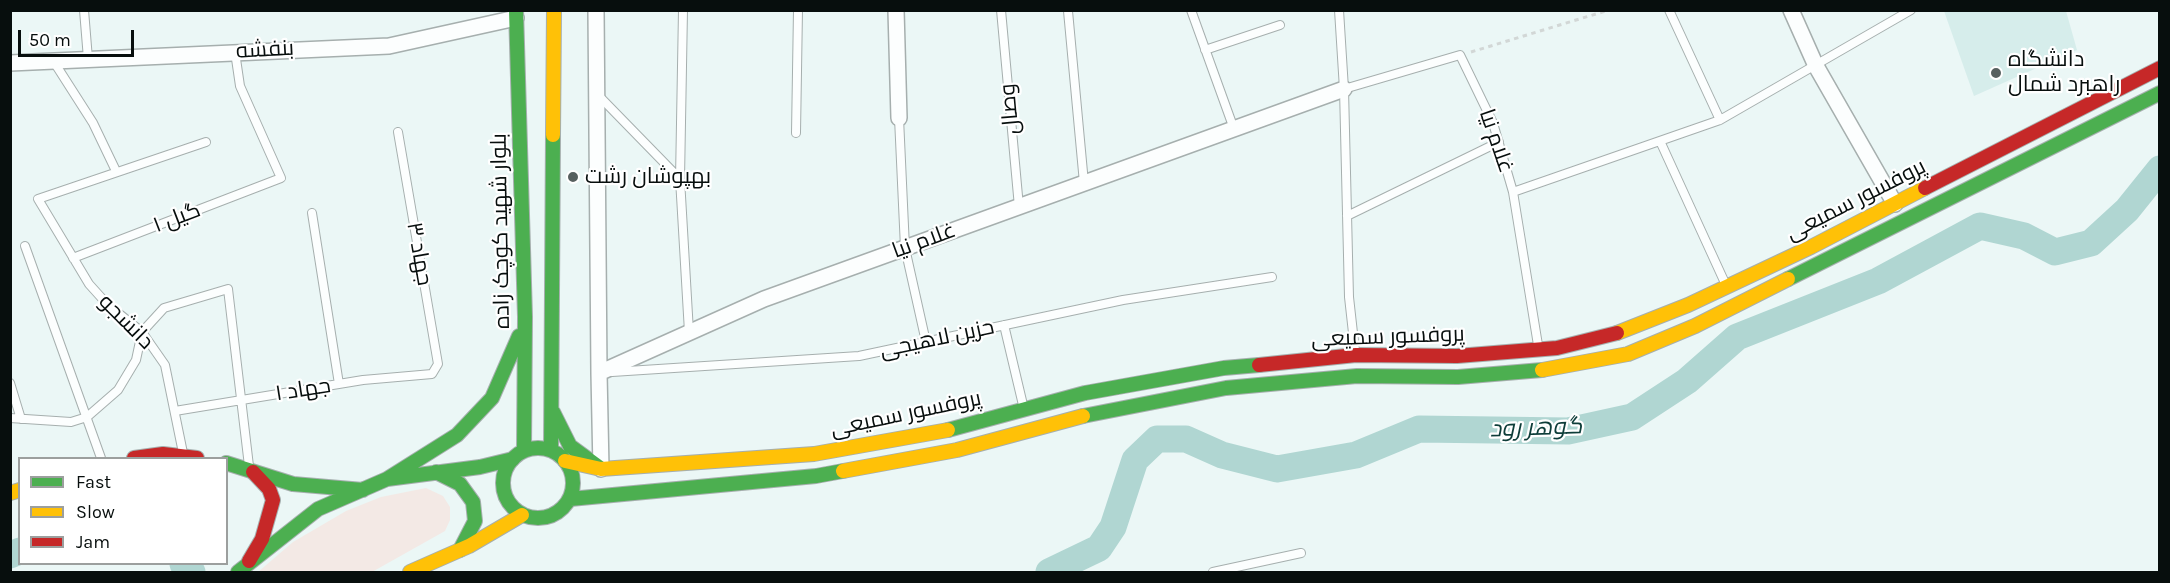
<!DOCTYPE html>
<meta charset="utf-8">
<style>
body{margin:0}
#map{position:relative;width:2170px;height:583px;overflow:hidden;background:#ebf7f6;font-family:Karla,sans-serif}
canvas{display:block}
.frame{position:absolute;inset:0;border:12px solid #070e0d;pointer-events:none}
.legend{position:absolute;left:18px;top:457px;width:210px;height:108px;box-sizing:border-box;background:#fff;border:2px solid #9c9f9e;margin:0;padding:8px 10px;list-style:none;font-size:18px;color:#070e0d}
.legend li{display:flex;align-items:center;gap:12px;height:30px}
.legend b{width:30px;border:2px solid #9c9f9e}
.scale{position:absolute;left:18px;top:30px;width:116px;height:27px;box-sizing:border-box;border:3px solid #070e0d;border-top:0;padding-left:8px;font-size:18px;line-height:21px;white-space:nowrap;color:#070e0d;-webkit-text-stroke:4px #fff;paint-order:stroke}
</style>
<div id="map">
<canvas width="2170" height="583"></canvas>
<div class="frame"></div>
<ul class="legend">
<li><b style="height:8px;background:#4caf50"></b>Fast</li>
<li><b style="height:8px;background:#ffc107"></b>Slow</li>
<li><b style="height:8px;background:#c62828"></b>Jam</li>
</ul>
<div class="scale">50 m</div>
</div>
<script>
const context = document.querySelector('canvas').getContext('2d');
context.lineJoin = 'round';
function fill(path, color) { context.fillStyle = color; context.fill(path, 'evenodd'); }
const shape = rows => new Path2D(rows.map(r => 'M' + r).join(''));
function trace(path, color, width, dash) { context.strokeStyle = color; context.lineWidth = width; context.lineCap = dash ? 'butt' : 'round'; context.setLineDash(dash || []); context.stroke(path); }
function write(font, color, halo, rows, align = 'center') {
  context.font = font + ' Karla,Cairo,sans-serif'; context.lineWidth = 4.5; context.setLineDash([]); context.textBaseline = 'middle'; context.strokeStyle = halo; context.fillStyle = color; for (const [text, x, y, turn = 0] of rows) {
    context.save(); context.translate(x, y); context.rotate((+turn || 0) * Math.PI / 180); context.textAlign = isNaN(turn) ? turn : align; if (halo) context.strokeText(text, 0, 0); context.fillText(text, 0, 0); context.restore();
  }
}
fill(shape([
 [1944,11,2066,11,2077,50,1974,96]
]), '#d6edeb');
fill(shape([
 [426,488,443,496,450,507,450,520,445,531,372,572,258,572,293,542,346,511,381,497]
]), '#f3e9e5');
trace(shape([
 [10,555,20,551],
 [183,564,192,572],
 [1049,572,1099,548,1113,527,1135,460,1157,439,1186,439,1222,455,1277,469,1356,455,1419,429,1568,431,1632,417,1687,381,1737,337,1878,281,1980,226,2024,236,2055,252,2091,243,2127,210,2160,169]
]), '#b0d6d2', 27);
const lane = shape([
 [84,10,88,59],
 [1001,10,1019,207],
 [1191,10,1234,129],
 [1339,10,1344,89,1349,297,1355,351],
 [1669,10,1720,120],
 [1068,11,1084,183],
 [1205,50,1280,25],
 [54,62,93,123,116,171],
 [1344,89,1460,55,1493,123,1513,192,1538,345],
 [599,96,680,179,689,332],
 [899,118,905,248,926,342],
 [796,133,798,10],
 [1660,141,1725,283],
 [680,179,683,10],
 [1513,192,1720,120,1911,10],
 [312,213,339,384],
 [1347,216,1499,142],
 [25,246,101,458],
 [73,258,281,178,240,86,235,52],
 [1004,325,1023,405],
 [612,372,859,356,1123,300,1272,277],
 [10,383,21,419],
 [175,411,363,380,432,374,438,364,398,132],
 [10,418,71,422,87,417,118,390,136,360,142,332,164,308,228,289,249,466],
 [183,453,165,365,142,332,107,304,89,284,38,199,206,142],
 [1213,572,1301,553]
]);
const street = shape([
 [596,10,599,373],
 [896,10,899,118],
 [1791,10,1816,66,1895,204],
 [10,63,389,46,516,18],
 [601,469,599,373,764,299,1344,89]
]);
const fast = shape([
 [516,10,525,317,524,451],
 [1788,279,2160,93],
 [553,412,570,446,600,468],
 [1083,416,1226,388,1357,376,1458,377,1542,370],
 [948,430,1085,393,1224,368,1259,365],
 '503 483a35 35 0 1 1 70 0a35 35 0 1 1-70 0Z',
 [551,450,553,135],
 [226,463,293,484,363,490],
 [436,472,460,484,473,502,475,521,460,550],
 [387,479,457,435,492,398,519,336],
 [570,499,816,476,843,471],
 [238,572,318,509,387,479,480,467,513,459]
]);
const slow = shape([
 [553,135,554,10],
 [1617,333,1688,305,1811,247,1925,188],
 [1542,370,1628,354,1695,326,1788,279],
 [565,461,601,469,814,454,948,430],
 [843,471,957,450,1083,416],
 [10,493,20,490],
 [410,572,469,546,522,515]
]);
const jam = shape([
 [1925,188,2160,68],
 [1259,365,1356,355,1457,356,1557,348,1617,333],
 [134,458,163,454,197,458],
 [249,561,262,539,273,500,269,489,253,472]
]);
trace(lane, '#a6afae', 10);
trace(street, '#a6afae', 18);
trace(fast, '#a6afae', 16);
trace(slow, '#a6afae', 16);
trace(jam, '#a6afae', 16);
trace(shape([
 [1471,52,1609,10]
]), '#d2d7d6', 3, [4.5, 4.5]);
trace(lane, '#fcfefe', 8);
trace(street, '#fcfefe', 15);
trace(fast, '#4caf50', 14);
trace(slow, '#ffc107', 14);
trace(jam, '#c62828', 14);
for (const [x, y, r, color] of [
 [1996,73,6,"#57605f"],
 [573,177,6,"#57605f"]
]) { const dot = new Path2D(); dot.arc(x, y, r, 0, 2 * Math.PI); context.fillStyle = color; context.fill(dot); trace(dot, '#fff', 2); }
write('22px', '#070e0d', '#fff', [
 ["بنفشه",265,50,-3],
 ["وصال",1010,109,-95],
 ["غلام نیا",1496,141,71],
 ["پروفسور سمیعی",1856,200,-27],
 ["گیل ۱",177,218,-21],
 ["بلوار شهید کوچک زاده",501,231,-91],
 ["غلام نیا",924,241,-20],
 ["جهاد ۳",419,254,80],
 ["دانشجو",126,322,45],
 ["پروفسور سمیعی",1388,337,-2],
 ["حزین لاهیجی",937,339,-12],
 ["جهاد ۱",303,390,-9],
 ["پروفسور سمیعی",906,414,-12]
]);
write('22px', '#070e0d', '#fff', [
 ["دانشگاه",2008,60],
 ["راهبرد شمال",2008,85],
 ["بهپوشان رشت",585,177]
], 'left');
write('italic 24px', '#0d3d39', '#fff', [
 ["گوهر رود",1536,428,-2]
]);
</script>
